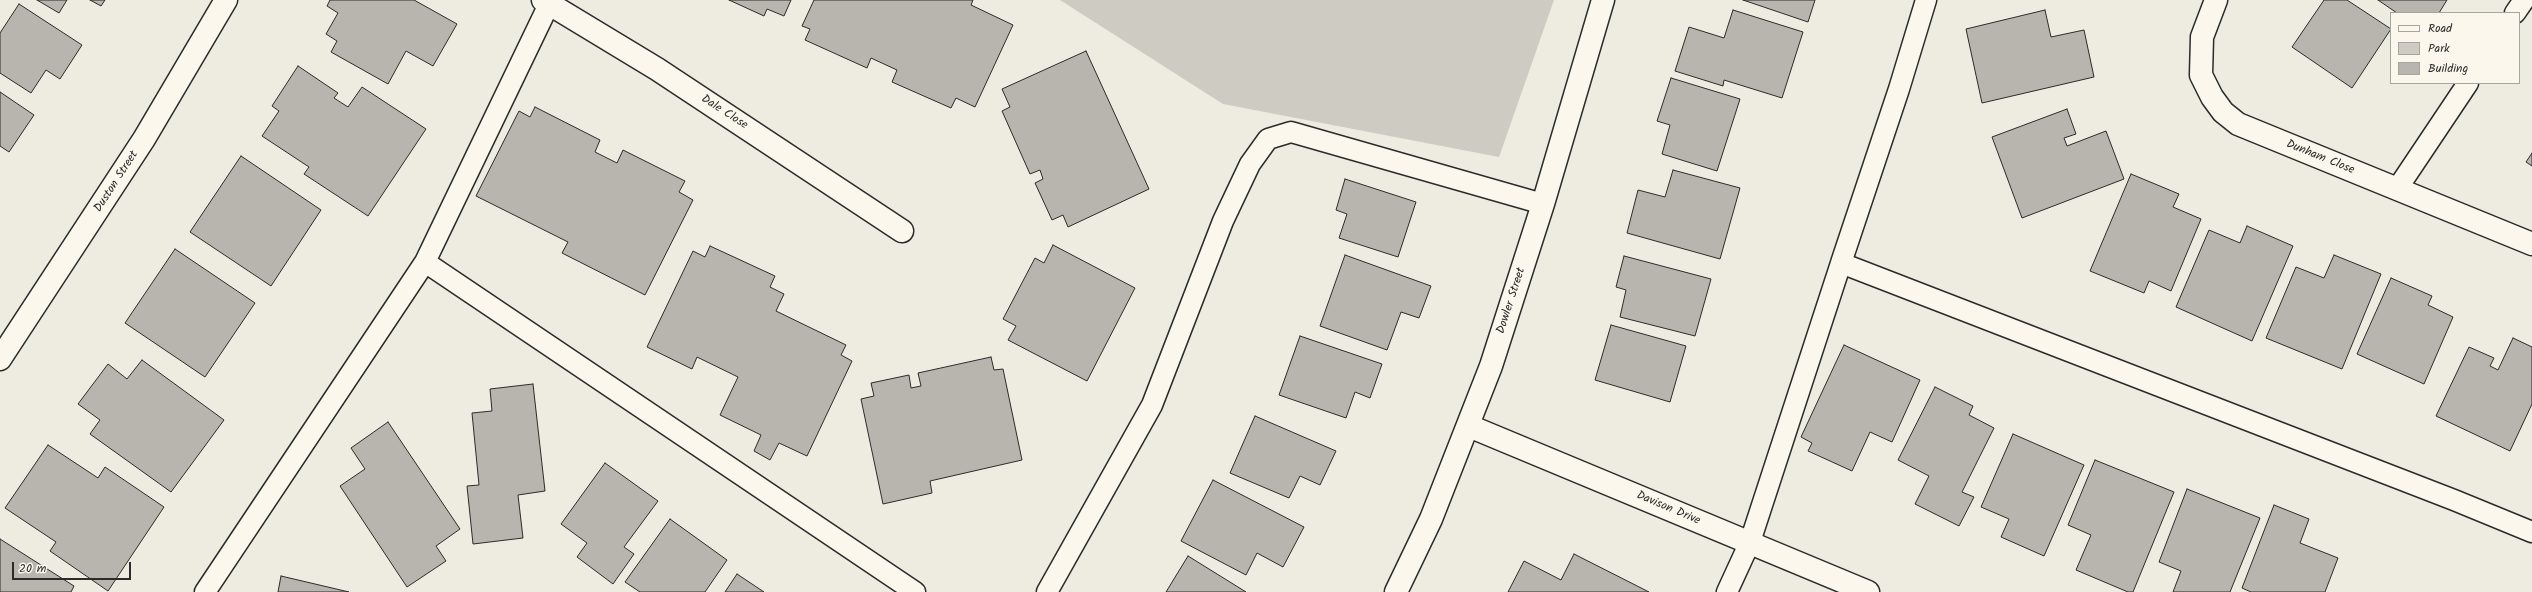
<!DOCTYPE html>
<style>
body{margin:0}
#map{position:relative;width:2532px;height:592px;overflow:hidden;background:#eeebe0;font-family:Kalam,sans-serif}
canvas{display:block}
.legend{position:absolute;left:2390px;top:12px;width:130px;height:72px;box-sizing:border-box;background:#fbf7ec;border:1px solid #a8a59f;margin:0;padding:5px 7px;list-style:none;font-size:12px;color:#2b2b2b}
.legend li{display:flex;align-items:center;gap:8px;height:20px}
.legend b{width:20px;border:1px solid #a8a59f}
.scale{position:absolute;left:12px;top:562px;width:119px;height:18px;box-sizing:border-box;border:2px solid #2b2b2b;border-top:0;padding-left:5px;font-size:12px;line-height:14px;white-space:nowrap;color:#2b2b2b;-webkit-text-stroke:3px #fbf7ec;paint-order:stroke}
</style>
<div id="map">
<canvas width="2532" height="592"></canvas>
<ul class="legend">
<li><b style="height:5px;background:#fbf7ec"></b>Road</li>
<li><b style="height:11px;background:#cecbc2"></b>Park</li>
<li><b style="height:11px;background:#b8b5ae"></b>Building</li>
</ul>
<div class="scale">20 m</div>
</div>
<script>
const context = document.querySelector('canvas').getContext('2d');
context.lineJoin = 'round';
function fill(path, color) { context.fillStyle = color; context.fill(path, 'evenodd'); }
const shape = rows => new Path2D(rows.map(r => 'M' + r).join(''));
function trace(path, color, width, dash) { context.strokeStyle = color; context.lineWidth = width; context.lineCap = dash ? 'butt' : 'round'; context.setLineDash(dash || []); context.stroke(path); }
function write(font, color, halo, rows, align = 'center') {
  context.font = font + ' Kalam,sans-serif'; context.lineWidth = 3; context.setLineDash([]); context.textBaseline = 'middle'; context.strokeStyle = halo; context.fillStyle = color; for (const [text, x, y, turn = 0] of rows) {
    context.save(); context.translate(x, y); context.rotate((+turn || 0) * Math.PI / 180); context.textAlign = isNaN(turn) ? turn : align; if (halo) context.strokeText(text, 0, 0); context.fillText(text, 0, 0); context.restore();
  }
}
fill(shape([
 [1060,0,1554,0,1499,157,1223,104]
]), '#cecbc2');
const building = shape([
 [37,0,67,0,59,13,37,0],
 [90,0,105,0,101,6,90,0],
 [330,0,414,0,457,24,433,66,406,51,388,84,331,52,337,41,326,34,338,13,327,6,330,0],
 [729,0,791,0,784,16,767,9,764,16,729,0],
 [814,0,973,0,971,5,1013,25,975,107,956,98,951,108,892,82,897,70,871,58,867,68,805,40,810,29,802,26,814,0],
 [1743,0,1815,0,1808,22,1743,0],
 [2324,0,2347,0,2391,29,2352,88,2292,47,2324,0],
 [2378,0,2447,0,2439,13,2397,13,2378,0],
 [19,4,82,45,60,79,46,70,31,93,0,73,0,33,19,4],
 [1733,10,1803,32,1782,98,1724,80,1723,86,1675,71,1689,27,1724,38,1733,10],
 [2045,10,2051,37,2084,30,2094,77,1982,103,1966,29,2045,10],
 [1086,51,1149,189,1068,227,1063,215,1052,220,1035,183,1043,179,1040,170,1030,174,1002,111,1010,107,1002,89,1086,51],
 [298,66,338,93,334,98,348,107,362,87,426,129,368,216,304,174,309,167,262,136,279,111,272,106,298,66],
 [1671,78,1740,99,1717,171,1662,154,1670,125,1657,121,1671,78],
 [0,92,34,115,9,152,0,146,0,92],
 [535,107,600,140,595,152,617,163,623,150,685,181,679,192,693,200,645,295,562,253,568,242,476,196,519,111,530,117,535,107],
 [2067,109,2076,134,2064,138,2067,146,2106,131,2124,179,2022,218,1992,137,2067,109],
 [2532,153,2532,166,2526,162,2532,153],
 [241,156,321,210,271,286,190,232,241,156],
 [1673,170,1740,188,1720,259,1627,233,1638,190,1665,197,1673,170],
 [2131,174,2179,194,2173,207,2201,219,2171,291,2149,281,2144,293,2090,271,2131,174],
 [1345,179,1416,202,1398,257,1339,238,1347,214,1336,210,1345,179],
 [2247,226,2293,246,2252,341,2176,307,2209,230,2240,243,2247,226],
 [1053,245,1135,288,1087,381,1008,340,1016,326,1003,319,1035,258,1044,263,1053,245],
 [710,246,775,276,770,287,784,294,776,311,846,345,841,355,852,361,807,456,779,443,770,460,754,451,761,435,720,415,738,377,697,357,692,369,647,347,693,251,705,257,710,246],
 [175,249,255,303,205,377,125,323,175,249],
 [1345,255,1431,286,1419,318,1401,312,1387,350,1320,326,1345,255],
 [2334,255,2381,274,2342,369,2266,338,2296,267,2324,278,2334,255],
 [1624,256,1711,279,1695,336,1620,317,1626,290,1616,287,1624,256],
 [2391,278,2432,296,2428,305,2453,317,2424,384,2357,354,2391,278],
 [1611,325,1686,346,1670,402,1595,380,1611,325],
 [1300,336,1382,364,1370,398,1355,392,1346,418,1279,395,1300,336],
 [2513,338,2532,347,2532,404,2510,451,2436,416,2469,347,2494,358,2490,366,2498,370,2513,338],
 [1844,345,1920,380,1892,442,1870,432,1852,471,1808,451,1812,443,1801,437,1844,345],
 [991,357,994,370,1003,369,1022,460,930,481,932,493,883,504,861,399,874,396,871,383,909,375,911,388,921,386,918,373,991,357],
 [142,360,224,420,171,492,90,434,100,420,78,404,108,364,127,379,142,360],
 [533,384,545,491,518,495,523,538,473,544,467,486,479,485,472,413,492,411,490,389,533,384],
 [1935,387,1973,406,1969,415,1994,428,1962,492,1974,497,1959,526,1915,504,1929,476,1898,460,1935,387],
 [1255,416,1336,451,1320,485,1300,476,1289,498,1230,473,1255,416],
 [388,422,460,529,436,546,446,561,407,587,340,486,365,469,351,448,388,422],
 [2013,434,2084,465,2044,556,2001,537,2009,519,1981,507,2013,434],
 [48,445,98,478,105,467,164,507,108,591,50,551,56,542,5,508,48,445],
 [2095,460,2174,492,2133,592,2128,592,2076,570,2091,535,2068,525,2095,460],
 [605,463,658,501,624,547,634,554,613,584,577,557,587,543,561,524,605,463],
 [1213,480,1304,527,1283,567,1257,553,1246,575,1181,541,1213,480],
 [2187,489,2260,518,2230,592,2173,592,2181,571,2159,562,2187,489],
 [2274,505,2309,519,2300,543,2338,558,2325,592,2251,592,2242,588,2274,505],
 [670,519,727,560,705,592,640,592,625,582,670,519],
 [0,539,74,586,71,592,0,592,0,539],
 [1574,554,1649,592,1508,592,1524,561,1561,580,1574,554],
 [1188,556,1246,592,1166,592,1188,556],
 [737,574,764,592,725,592,737,574],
 [281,576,349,592,278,592,281,576]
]);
fill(building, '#b8b5ae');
trace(building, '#2b2b2b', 1);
const lane = shape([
 [551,0,425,262,915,592],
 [2515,13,2524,0],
 [2397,189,2468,83],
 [1841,263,1899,89,1926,0],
 [205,592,425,262],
 [1047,592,1152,405,1223,221,1250,164,1268,139,1291,132,1543,204],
 [1727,592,1750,542,1841,263,2454,500,2532,532]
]);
const street = shape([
 [543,0,657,69,902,231],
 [2216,0,2202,37,2201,75,2212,97,2223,112,2238,124,2532,244],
 [1469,426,1868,592]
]);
const secondary = shape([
 [0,359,144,139,226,0],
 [1396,592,1431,519,1491,366,1543,204,1603,0]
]);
trace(lane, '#2b2b2b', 23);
trace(street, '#2b2b2b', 25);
trace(secondary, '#2b2b2b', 25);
trace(lane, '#fbf7ec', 20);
trace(street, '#fbf7ec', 22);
trace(secondary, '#fbf7ec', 22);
write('12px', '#2b2b2b', '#fbf7ec', [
 ["Dale Close",724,113,33],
 ["Dunham Close",2320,158,22],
 ["Duston Street",117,182,-57],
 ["Dowler Street",1512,301,-72],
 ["Davison Drive",1668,509,23]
]);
</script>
